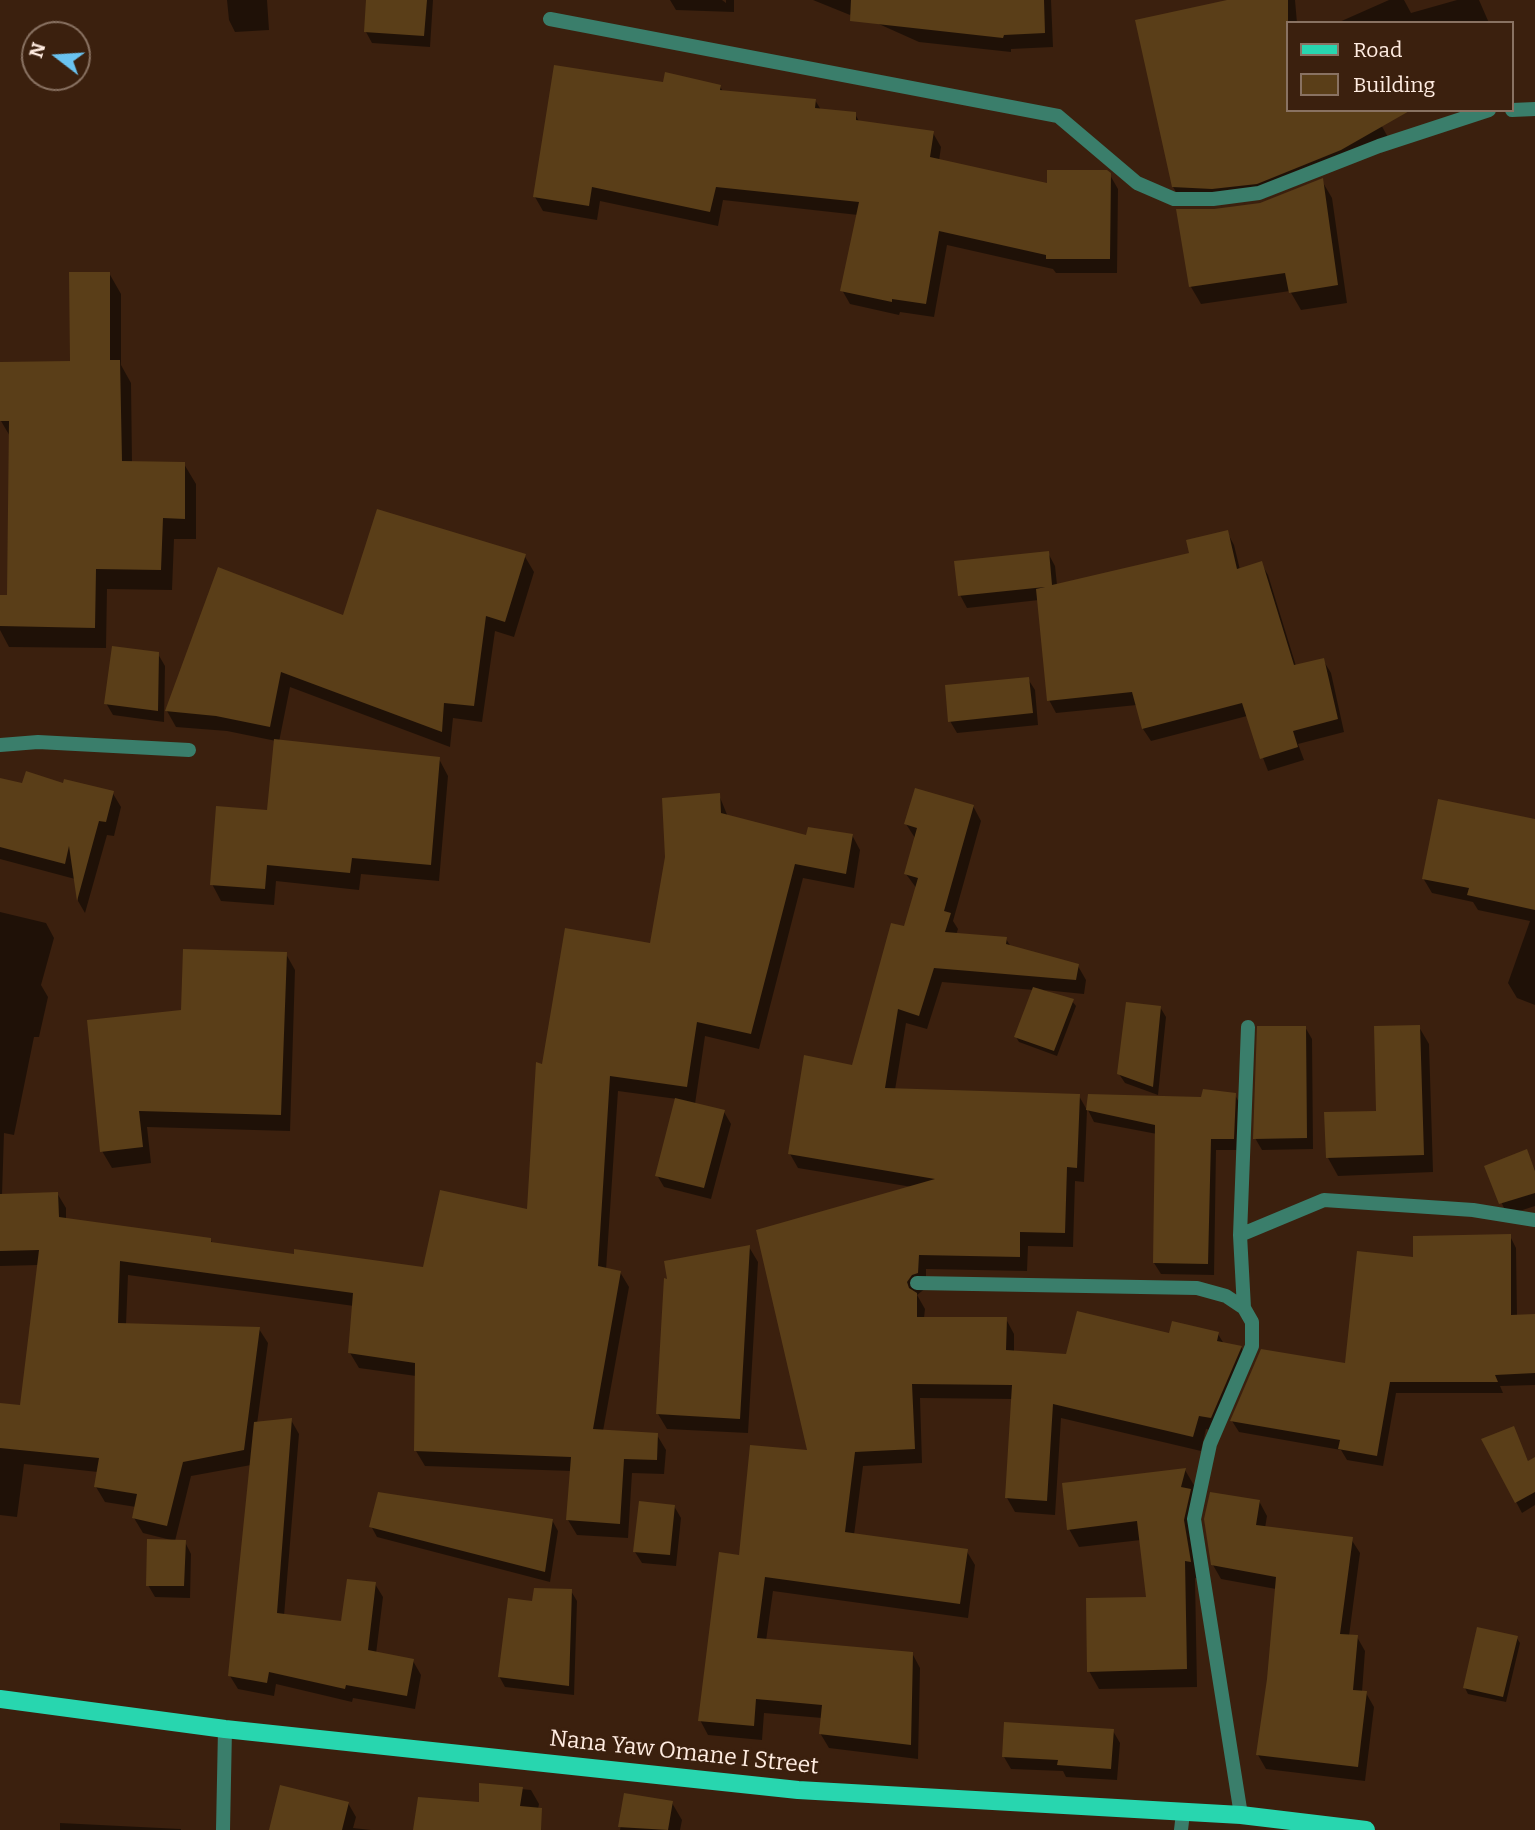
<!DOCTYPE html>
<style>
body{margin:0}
#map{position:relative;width:1535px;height:1830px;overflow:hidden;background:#3b200e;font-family:Bitter,serif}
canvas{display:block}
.legend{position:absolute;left:1286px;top:21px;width:228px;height:91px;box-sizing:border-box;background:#3b200e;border:2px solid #897262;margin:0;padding:9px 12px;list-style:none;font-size:21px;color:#ffece1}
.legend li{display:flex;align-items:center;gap:14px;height:35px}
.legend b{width:35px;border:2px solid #897262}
.north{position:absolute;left:21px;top:21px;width:70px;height:70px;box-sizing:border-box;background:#3b200e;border:2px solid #897262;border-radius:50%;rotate:287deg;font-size:19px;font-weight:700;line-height:28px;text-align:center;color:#ffece1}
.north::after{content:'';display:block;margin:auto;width:24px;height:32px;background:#6ac3f1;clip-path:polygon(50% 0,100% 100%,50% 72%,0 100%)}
</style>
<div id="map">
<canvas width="1535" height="1830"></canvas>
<ul class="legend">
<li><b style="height:9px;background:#28d6af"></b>Road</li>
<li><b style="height:19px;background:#5a3e18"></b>Building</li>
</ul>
<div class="north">N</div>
</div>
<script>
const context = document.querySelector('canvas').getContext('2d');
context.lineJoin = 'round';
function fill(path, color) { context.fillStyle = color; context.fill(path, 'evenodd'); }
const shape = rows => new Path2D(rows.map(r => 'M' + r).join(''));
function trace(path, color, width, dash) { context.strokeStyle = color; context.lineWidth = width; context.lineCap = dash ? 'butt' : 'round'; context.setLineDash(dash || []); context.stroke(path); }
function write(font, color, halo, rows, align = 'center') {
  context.font = font + ' Bitter,serif'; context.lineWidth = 6; context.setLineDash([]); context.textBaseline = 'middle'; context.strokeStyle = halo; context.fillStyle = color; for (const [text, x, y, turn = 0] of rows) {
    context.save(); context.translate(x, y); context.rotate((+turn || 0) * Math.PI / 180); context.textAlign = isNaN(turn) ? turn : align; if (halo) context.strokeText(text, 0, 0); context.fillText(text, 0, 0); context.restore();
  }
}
fill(shape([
 [227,0,267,0,269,30,235,32,229,20],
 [368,0,433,0,430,47,372,43,366,32],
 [670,0,722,0,726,3,726,0,734,0,734,12,676,10],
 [813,0,1051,0,1053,47,1011,49,1011,52,919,42,852,12,850,15],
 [1233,0,1295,0,1297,23,1288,23,1288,110,1373,110,1390,141,1265,198,1182,202,1173,187],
 [1389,0,1404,0,1411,13,1457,0,1479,0,1489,23,1337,23],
 [665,84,720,86,723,92,815,100,821,110,855,114,860,123,933,133,941,147,939,161,1048,185,1110,175,1118,189,1117,273,1056,273,1053,269,947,245,934,317,900,312,899,315,850,304,842,290,858,215,723,200,718,226,600,201,597,220,543,211,535,197],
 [1322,181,1332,198,1347,303,1301,310,1290,291,1201,304,1191,287,1214,210,1261,204],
 [109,273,121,294,121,365,131,383,132,463,184,464,196,484,196,539,174,539,172,590,107,589,106,648,9,647,0,630,0,597,8,597,11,438,1,421,72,363],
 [1227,532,1234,545,1240,570,1261,563,1268,575,1296,666,1323,660,1331,673,1344,732,1298,744,1304,760,1268,771,1247,716,1151,741,1143,729,1137,705,1056,713,1049,700,1039,600,967,608,960,595,1048,553,1055,566,1057,585,1191,554],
 [524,555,534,572,514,637,495,631,482,722,453,718,450,747,290,687,279,742,439,759,448,776,439,881,361,874,359,890,276,881,274,905,221,901,212,884,268,811,276,741,227,731,176,727,167,711,219,570,345,617],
 [158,654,165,666,164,722,113,715,106,703],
 [1028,679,1035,690,1038,725,957,733,950,721],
 [0,780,23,785,64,785,112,792,121,807,114,836,107,835,85,913,78,901,75,879,0,859],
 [719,795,728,817,808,837,852,835,860,850,854,888,803,878,759,1049,705,1036,695,1104,724,1112,731,1124,711,1199,664,1187,657,1175,677,1099,618,1091,606,1270,620,1272,629,1287,603,1431,657,1435,666,1450,664,1474,632,1473,628,1538,577,1535,568,1520,572,1471,425,1466,416,1451,416,1376,359,1368,350,1353,354,1306,128,1275,126,1325,259,1329,268,1343,257,1424,291,1420,299,1434,284,1616,342,1623,375,1584,383,1597,376,1654,413,1661,421,1675,415,1709,353,1698,352,1702,276,1684,274,1696,238,1689,230,1676,251,1465,191,1476,175,1541,143,1533,134,1518,136,1507,105,1502,96,1487,98,1472,24,1464,17,1517,0,1515,0,1405,22,1407,39,1265,0,1266,0,912,46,923,54,938,41,985,48,997,39,1037,34,1037,14,1135,4,1133,2,1195,57,1193,66,1208,66,1220,210,1239,213,1244,295,1256,424,1269,528,1211,543,1066,651,945],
 [973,806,981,821,953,921,958,929,956,935,1006,939,1011,947,1078,966,1086,980,1084,994,1044,990,1072,1001,1076,1006,1057,1056,1019,1042,1016,1037,1034,990,942,982,927,1029,906,1023,895,1090,1079,1096,1087,1110,1084,1182,1075,1181,1073,1247,1028,1246,1027,1271,926,1269,926,1288,917,1295,925,1309,924,1318,1006,1319,1014,1334,1014,1352,1068,1355,1170,1335,1218,1334,1224,1344,1241,1347,1249,1362,1219,1432,1206,1429,1201,1451,1061,1418,1055,1515,1015,1512,1007,1498,1013,1399,920,1398,922,1463,863,1466,854,1535,966,1550,975,1565,968,1618,773,1591,766,1641,912,1653,920,1668,918,1759,829,1748,820,1733,822,1718,764,1713,762,1740,708,1735,700,1720,741,1557,809,1452,912,1187,798,1168,790,1154,853,1067,905,928,917,889,906,874,915,838,906,824],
 [1535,852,1535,1005,1517,998,1508,983,1530,921,1478,910,1473,902,1432,893,1423,878],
 [286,954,295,970,290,1131,147,1127,151,1163,112,1168,102,1151,183,1011],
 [1160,1007,1166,1017,1158,1095,1125,1083,1119,1074],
 [1305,1027,1312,1039,1313,1149,1262,1150,1255,1138],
 [1419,1027,1429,1044,1433,1172,1338,1176,1328,1158,1378,1112],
 [1235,1095,1241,1106,1240,1150,1216,1150,1214,1275,1161,1274,1154,1263,1157,1134,1094,1122,1088,1110],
 [1526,1151,1535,1170,1535,1206,1507,1215,1486,1167],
 [1510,1236,1516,1248,1517,1316,1535,1315,1535,1385,1500,1386,1503,1393,1396,1393,1383,1466,1347,1460,1341,1450,1239,1432,1232,1421,1346,1365,1415,1259],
 [749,1247,758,1262,748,1433,667,1429,658,1414],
 [1513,1428,1529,1463,1535,1459,1535,1505,1522,1513,1483,1440],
 [1185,1470,1195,1487,1200,1579,1195,1578,1197,1687,1099,1689,1089,1671,1148,1599,1141,1540,1079,1547,1069,1529],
 [1259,1501,1267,1516,1265,1528,1351,1539,1360,1553,1349,1636,1357,1637,1365,1651,1362,1692,1366,1693,1374,1707,1365,1781,1266,1769,1258,1755,1269,1679,1276,1589,1221,1579,1213,1565],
 [674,1506,681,1518,676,1566,642,1563,635,1552],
 [552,1520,558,1531,550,1582,377,1537,371,1526],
 [185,1542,191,1554,190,1598,155,1597,148,1585],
 [571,1591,577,1601,574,1695,505,1687,499,1676,533,1603],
 [1516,1637,1520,1643,1506,1702,1468,1694,1465,1688],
 [1113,1731,1120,1743,1117,1780,1066,1777,1063,1771,1011,1769,1004,1757],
 [480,1785,531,1790,539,1804,534,1830,415,1830,481,1804],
 [626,1795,672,1803,682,1820,680,1830,620,1830],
 [348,1803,356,1817,353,1828,371,1830,271,1830],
 [60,1823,181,1829,181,1830,60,1830]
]), '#0007');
fill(shape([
 [366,0,427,0,424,36,364,32],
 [851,0,1044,0,1045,33,1004,35,1003,38,850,21],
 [1227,0,1288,0,1288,110,1411,110,1341,150,1257,184,1212,189,1172,187,1135,20],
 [554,65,663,82,665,72,721,85,720,90,816,99,815,108,856,112,856,120,934,131,930,157,1047,183,1047,170,1107,170,1111,173,1110,259,1046,259,1046,255,939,231,926,304,892,299,892,302,840,291,859,202,716,187,710,212,592,187,589,206,533,197],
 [1323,178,1338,285,1289,293,1285,273,1189,287,1176,209,1214,209,1260,203],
 [69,272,110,272,110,360,120,360,122,461,185,462,185,519,163,518,161,570,96,569,95,628,0,626,0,595,7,595,9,421,0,421,0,362,70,361],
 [377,509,526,554,505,622,486,616,474,706,444,703,442,732,281,672,270,727,216,716,165,711,218,567,343,615],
 [1228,530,1237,569,1262,561,1294,665,1324,658,1338,719,1293,731,1298,747,1260,759,1242,703,1142,729,1132,692,1047,701,1036,589,1045,587,958,596,954,561,1049,551,1052,585,1189,553,1186,540],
 [112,646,159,652,158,711,104,704],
 [1029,677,1033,713,948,722,945,685],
 [274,739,440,757,431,865,352,858,350,873,267,865,265,889,210,885,216,806,267,810],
 [26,771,63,783,64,779,114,791,106,822,99,821,77,901,69,846,65,864,0,847,0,778,22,783],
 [915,788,974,805,944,911,951,913,945,932,1007,937,1006,944,1079,964,1076,980,934,968,919,1016,898,1009,885,1088,1080,1094,1077,1168,1067,1167,1065,1233,1020,1232,1020,1257,919,1255,918,1273,912,1275,907,1282,909,1288,917,1293,917,1317,1007,1317,1006,1350,1066,1354,1077,1311,1169,1333,1172,1321,1219,1332,1217,1341,1242,1346,1211,1418,1199,1416,1193,1437,1053,1404,1047,1501,1005,1498,1012,1385,912,1384,915,1449,855,1452,845,1532,968,1549,960,1604,765,1577,757,1638,913,1652,911,1745,819,1734,822,1705,756,1699,754,1726,698,1721,719,1552,739,1555,750,1445,807,1450,756,1230,935,1179,788,1154,804,1055,852,1065,891,923,904,926,918,878,904,874,917,828,904,824],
 [720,793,721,813,806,835,808,827,853,834,846,874,795,864,751,1034,697,1022,687,1087,610,1076,598,1266,621,1271,593,1429,658,1433,657,1460,624,1459,620,1524,566,1520,571,1457,414,1451,415,1363,348,1353,353,1293,120,1261,118,1323,260,1327,244,1450,183,1462,167,1526,132,1518,137,1494,94,1487,99,1458,0,1448,0,1403,20,1405,39,1250,0,1251,0,1194,58,1192,59,1217,211,1238,211,1242,294,1254,294,1249,423,1267,440,1190,527,1209,536,1062,542,1064,565,928,650,943,665,857,662,798],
 [1438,799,1535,819,1535,910,1467,895,1469,888,1422,879],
 [183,949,287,952,281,1115,139,1111,143,1147,100,1152,87,1020,181,1010],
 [1033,987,1074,999,1054,1051,1014,1037],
 [1126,1002,1161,1006,1153,1087,1117,1074],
 [1420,1025,1424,1155,1326,1158,1324,1112,1376,1111,1374,1026],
 [1257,1026,1306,1026,1307,1138,1253,1139],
 [1203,1089,1236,1093,1234,1139,1211,1139,1208,1264,1153,1263,1155,1125,1086,1110,1088,1094,1201,1097],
 [675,1098,725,1110,704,1188,655,1176],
 [1527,1149,1535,1171,1535,1193,1499,1204,1484,1166],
 [1511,1234,1511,1315,1535,1314,1535,1373,1495,1375,1498,1382,1390,1382,1377,1456,1338,1449,1340,1440,1230,1421,1261,1349,1345,1363,1357,1251,1413,1257,1413,1236],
 [750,1245,740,1419,656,1414,664,1278,667,1279,664,1261],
 [292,1418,277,1613,341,1621,347,1579,376,1582,368,1650,414,1659,407,1696,346,1685,345,1689,269,1672,267,1683,228,1676,254,1422],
 [1514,1426,1528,1461,1535,1457,1535,1492,1515,1503,1481,1439],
 [1186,1468,1181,1487,1191,1489,1184,1520,1191,1562,1185,1561,1187,1669,1087,1672,1086,1598,1146,1597,1137,1521,1067,1530,1062,1483],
 [378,1492,553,1519,545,1572,369,1527],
 [1210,1492,1260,1500,1256,1525,1353,1537,1340,1634,1358,1635,1353,1690,1367,1691,1358,1767,1256,1755,1267,1679,1276,1577,1211,1565,1204,1519],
 [639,1501,675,1505,670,1555,633,1552],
 [147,1539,186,1540,184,1586,146,1586],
 [534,1588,572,1589,569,1686,498,1677,508,1598,532,1601],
 [1477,1627,1518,1636,1503,1697,1463,1688],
 [1004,1722,1114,1729,1111,1769,1057,1765,1058,1760,1002,1757],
 [479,1783,523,1787,520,1806,542,1808,541,1830,413,1830,418,1797,479,1802],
 [280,1785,349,1802,342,1830,269,1830],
 [624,1793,673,1801,668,1830,618,1827]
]), '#5a3e18');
trace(shape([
 [550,19,1058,116,1137,183,1174,199,1213,199,1259,193,1379,146,1489,110],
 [1512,110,1535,109],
 [0,745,38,742,189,750],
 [1240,1235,1324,1200,1473,1210,1535,1220],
 [917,1283,1197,1288,1226,1296,1244,1308,1252,1322,1252,1346,1210,1444,1194,1519,1241,1815],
 [1244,1308,1240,1235,1248,1027],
 [223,1830,225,1729],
 [1181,1830,1183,1813]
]), '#3a7e6b', 14);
trace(shape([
 [0,1699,225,1729,798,1790,1241,1815,1366,1830]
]), '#28d6af', 18);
write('23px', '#ffece1', '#3b200e', [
 ["Nana Yaw Omane I Street",684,1753,6]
]);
</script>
